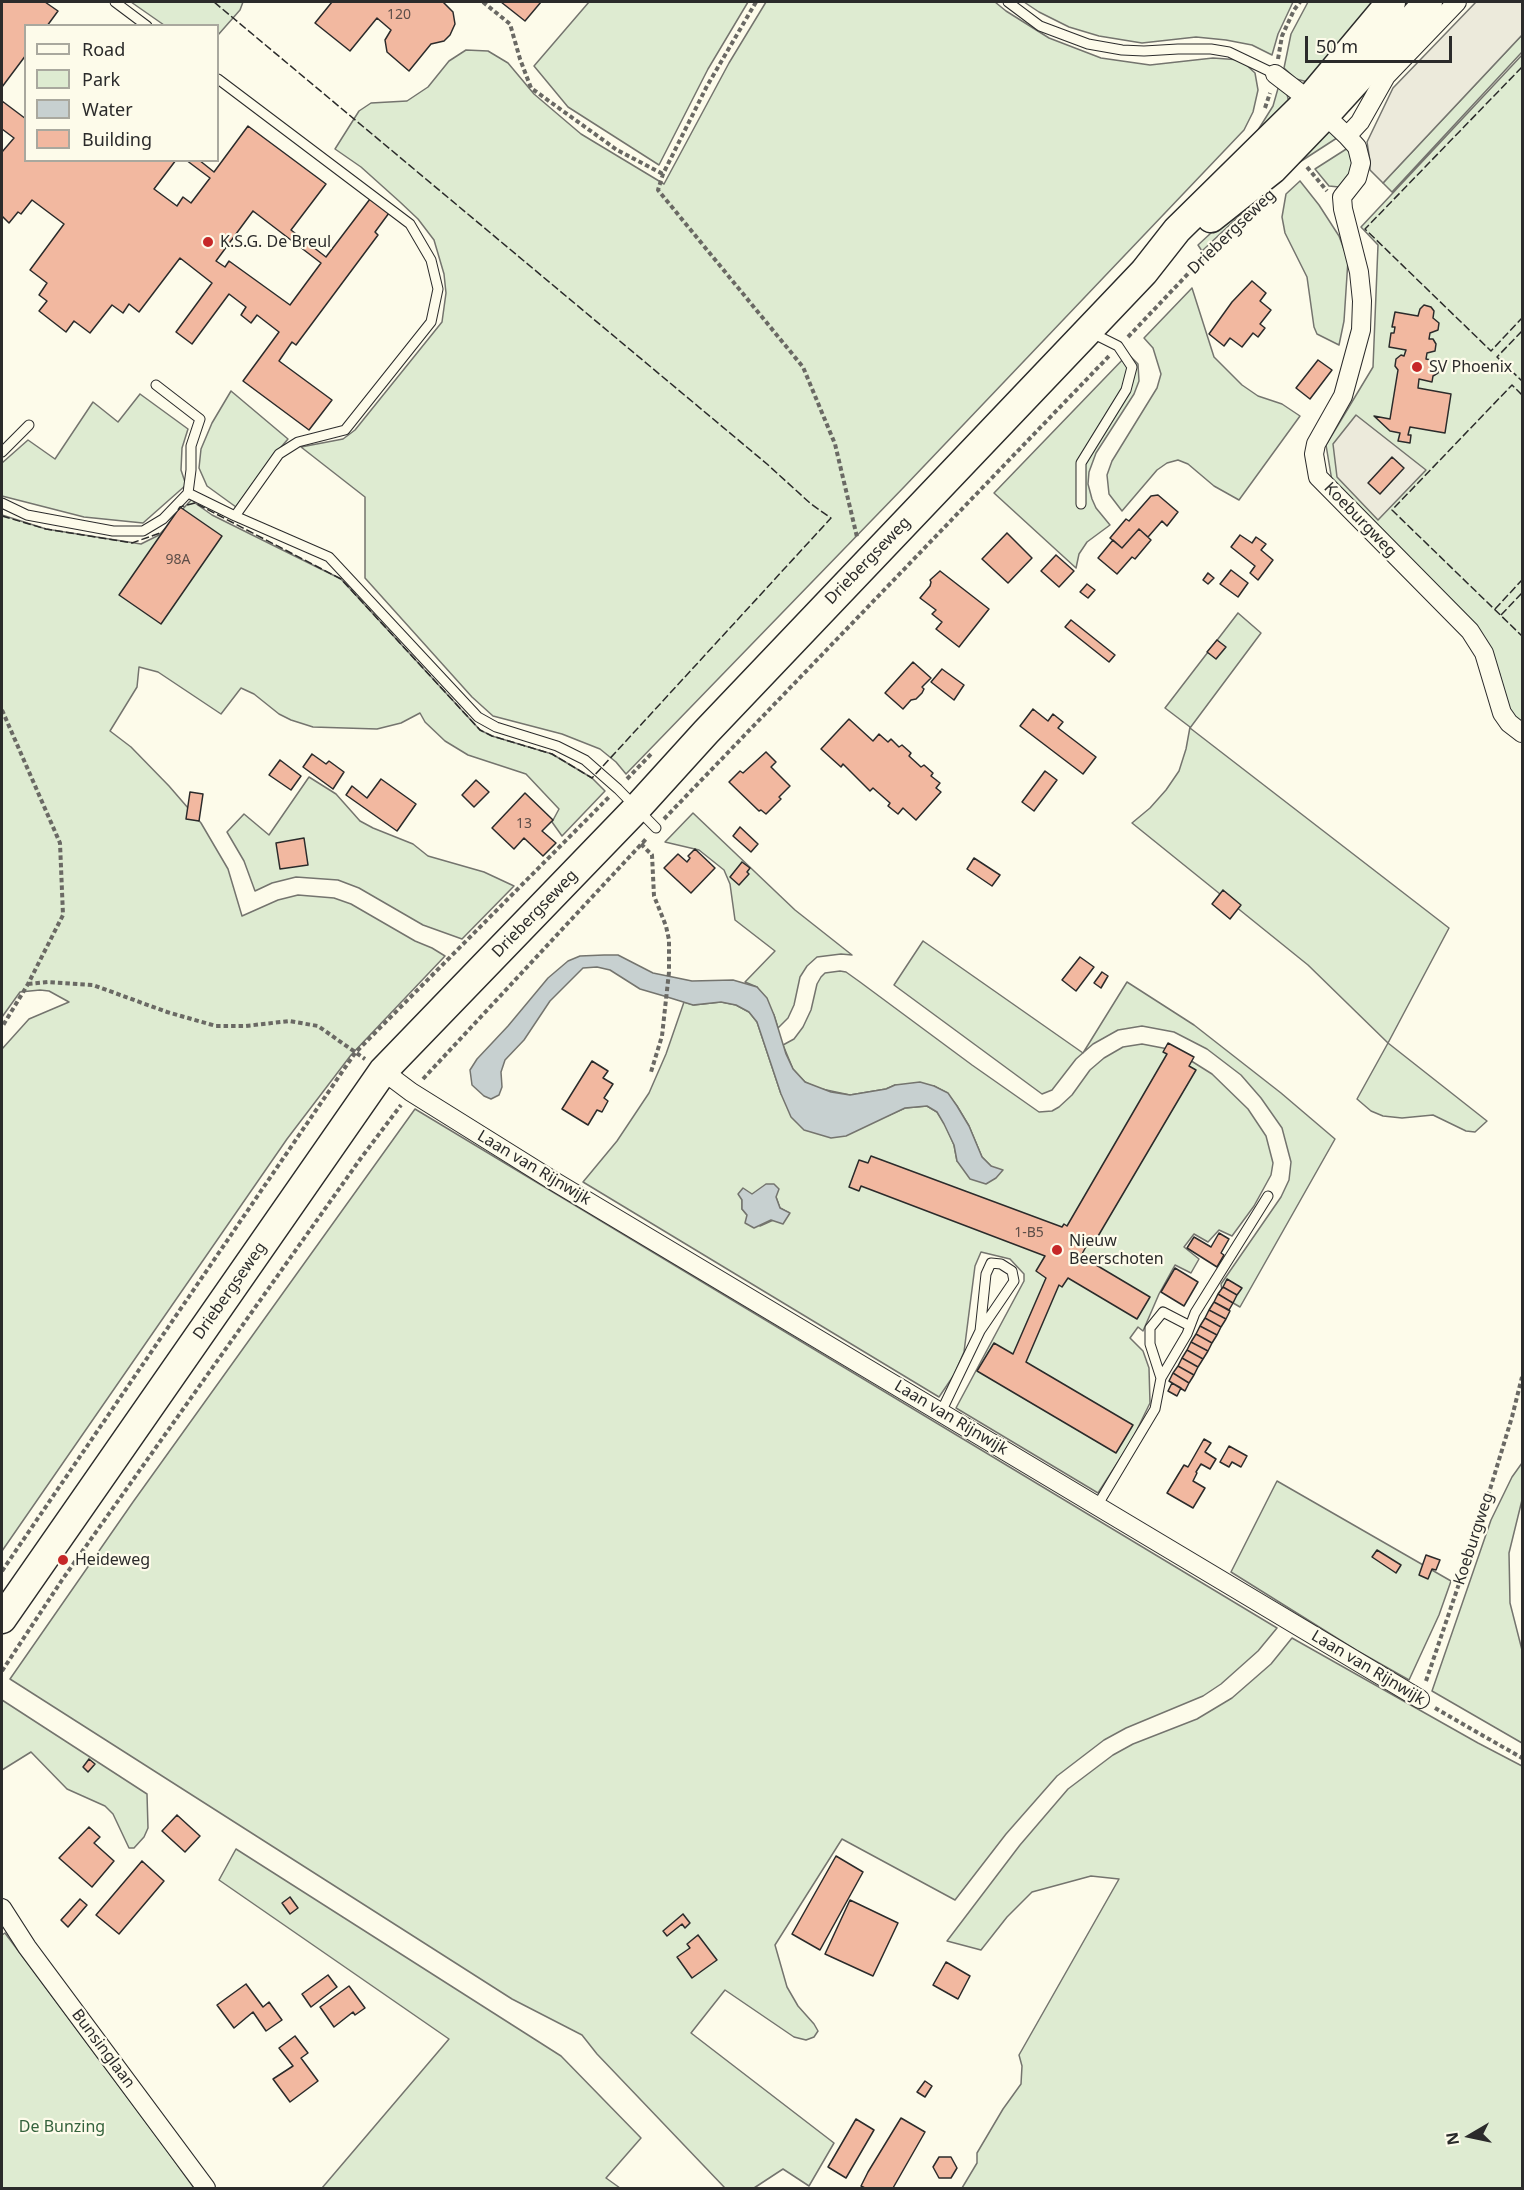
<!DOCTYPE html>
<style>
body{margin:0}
#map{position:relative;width:1524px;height:2190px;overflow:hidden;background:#fdfbea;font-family:"Noto Sans",sans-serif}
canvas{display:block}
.frame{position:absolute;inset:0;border:3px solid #2b2b2b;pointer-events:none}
.legend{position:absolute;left:24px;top:24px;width:195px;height:138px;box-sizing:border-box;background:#fdfbea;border:2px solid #a9a89e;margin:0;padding:8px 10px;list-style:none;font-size:18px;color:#2b2b2b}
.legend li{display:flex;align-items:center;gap:12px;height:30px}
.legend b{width:30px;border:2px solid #a9a89e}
.north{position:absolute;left:1440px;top:2106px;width:60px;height:60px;-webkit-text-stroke:4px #fdfbea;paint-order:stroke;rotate:261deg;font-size:16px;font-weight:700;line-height:24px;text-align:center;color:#2b2b2b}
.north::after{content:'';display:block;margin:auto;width:21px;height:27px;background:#2b2b2b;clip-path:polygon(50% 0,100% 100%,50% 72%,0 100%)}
.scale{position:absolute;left:1305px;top:36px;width:147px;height:27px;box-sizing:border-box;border:3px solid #2b2b2b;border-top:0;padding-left:8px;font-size:18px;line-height:21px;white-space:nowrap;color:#2b2b2b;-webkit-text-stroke:4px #fdfbea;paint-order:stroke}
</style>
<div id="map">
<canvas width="1524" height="2190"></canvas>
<div class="frame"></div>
<ul class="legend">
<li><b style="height:8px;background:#fdfbea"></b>Road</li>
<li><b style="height:16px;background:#deebd1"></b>Park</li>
<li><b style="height:16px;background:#c7d0d0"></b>Water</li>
<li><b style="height:16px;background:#f2b8a0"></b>Building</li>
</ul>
<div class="north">N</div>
<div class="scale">50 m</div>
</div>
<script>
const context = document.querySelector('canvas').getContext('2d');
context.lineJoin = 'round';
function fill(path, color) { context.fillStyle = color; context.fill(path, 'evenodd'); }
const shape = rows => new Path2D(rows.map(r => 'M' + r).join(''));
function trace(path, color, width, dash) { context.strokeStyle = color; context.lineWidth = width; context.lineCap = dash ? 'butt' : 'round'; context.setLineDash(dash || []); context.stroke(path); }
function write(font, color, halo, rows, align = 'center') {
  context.font = font + ' "Noto Sans",sans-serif'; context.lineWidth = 4.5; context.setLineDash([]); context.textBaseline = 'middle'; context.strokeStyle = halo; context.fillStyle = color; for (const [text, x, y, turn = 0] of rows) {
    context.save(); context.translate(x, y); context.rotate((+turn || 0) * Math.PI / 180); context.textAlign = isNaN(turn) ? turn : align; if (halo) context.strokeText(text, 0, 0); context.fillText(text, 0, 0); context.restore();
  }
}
const green = shape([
 [131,2,243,2,240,10,218,35,218,26,164,25,131,2],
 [589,2,748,2,708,69,659,165,568,107,534,66,589,2],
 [766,2,995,2,1006,11,1049,38,1101,58,1150,65,1213,58,1241,60,1255,73,1258,90,1253,112,1244,130,904,487,626,774,616,762,600,749,562,734,493,716,472,697,365,578,365,497,301,447,343,439,355,430,442,322,446,293,444,274,434,240,418,219,400,202,361,167,335,149,359,111,371,103,407,101,428,87,449,61,466,50,488,51,508,63,534,94,581,134,664,184,729,63,766,2],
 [1024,2,1293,2,1278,34,1272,55,1252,45,1226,40,1196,37,1142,43,1099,36,1069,27,1039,12,1024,2],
 [1308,2,1384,2,1308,82,1296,79,1284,68,1291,34,1308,2],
 [1522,35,1522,52,1392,192,1383,183,1522,35],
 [1522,55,1522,728,1511,716,1499,672,1332,481,1326,445,1373,367,1378,245,1361,227,1522,55],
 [1279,85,1287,94,1289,103,1170,221,1258,130,1273,106,1279,85],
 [1331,131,1340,136,1289,169,1202,251,1198,245,1211,233,1325,132,1331,131],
 [1351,146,1354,152,1352,172,1339,187,1329,186,1315,169,1351,146],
 [1300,181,1319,205,1339,236,1348,260,1344,321,1339,345,1317,334,1314,327,1307,277,1285,233,1282,217,1286,194,1300,181],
 [1192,288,1214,357,1242,385,1258,396,1282,404,1300,416,1239,500,1214,486,1188,464,1178,460,1167,463,1157,470,1122,511,1109,494,1107,475,1112,461,1157,388,1161,374,1153,348,1144,338,1192,288],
 [1128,354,1138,364,1139,381,1134,394,1096,453,1089,472,1088,484,1092,499,1096,508,1110,525,1087,542,1079,554,1076,568,994,493,1128,354],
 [231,391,288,439,269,461,236,507,207,486,199,468,201,449,212,423,231,391],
 [140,394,188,429,182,448,181,470,186,485,143,523,84,517,2,496,2,463,28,440,55,459,93,402,118,422,140,394],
 [192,499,195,503,212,515,341,579,480,730,492,736,552,754,592,778,605,791,562,836,552,822,559,809,526,774,468,755,445,741,425,722,420,713,401,723,377,729,313,727,291,720,279,714,254,694,241,688,221,714,158,672,139,667,137,687,110,731,131,747,169,786,201,823,228,869,242,916,278,900,298,895,334,898,351,904,415,941,432,948,445,956,351,1055,287,1139,2,1551,2,1049,29,1019,69,1002,49,991,40,990,20,992,2,1017,2,515,46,529,141,544,159,535,192,499],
 [1238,613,1261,633,1190,728,1449,928,1388,1043,1487,1121,1475,1132,1466,1131,1433,1115,1402,1118,1383,1116,1371,1111,1357,1099,1388,1043,1308,965,1132,823,1150,808,1166,790,1179,771,1186,749,1190,727,1165,708,1238,613],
 [309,777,336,794,360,821,373,828,413,844,428,856,484,872,514,886,462,939,423,925,359,888,338,880,296,877,272,883,255,891,244,861,227,832,244,814,269,835,309,777],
 [693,813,795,910,852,955,841,954,817,957,807,966,800,977,794,1005,788,1018,778,1028,774,1015,757,987,745,982,775,951,735,920,730,884,724,870,699,850,665,842,693,813],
 [923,941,1083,1053,1127,982,1194,1025,1281,1093,1335,1139,1240,1307,1223,1297,1221,1284,1281,1197,1289,1180,1291,1162,1282,1128,1261,1098,1241,1075,1207,1049,1174,1032,1142,1026,1118,1030,1093,1044,1076,1059,1052,1090,1042,1094,894,985,923,941],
 [840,971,846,972,860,982,972,1065,1039,1112,1052,1111,1059,1107,1072,1095,1090,1070,1104,1058,1123,1047,1142,1044,1168,1049,1185,1057,1212,1074,1248,1109,1266,1136,1273,1163,1271,1175,1254,1206,1232,1236,1219,1230,1208,1242,1194,1234,1184,1247,1199,1259,1191,1273,1175,1265,1159,1294,1143,1331,1138,1327,1130,1338,1143,1351,1149,1368,1150,1403,1132,1440,1098,1493,956,1408,1024,1281,1024,1274,1010,1259,981,1252,975,1266,964,1352,954,1375,939,1397,583,1182,617,1141,649,1093,666,1054,684,1002,694,1005,721,1002,736,1005,749,1012,757,1022,781,1094,887,1116,905,1108,927,1106,937,1112,945,1124,954,1145,957,1161,991,1166,982,1157,969,1126,957,1106,947,1093,934,1086,895,1085,886,1089,850,1095,817,1088,805,1082,793,1069,783,1045,794,1039,803,1027,811,1010,817,984,821,977,825,973,840,971],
 [752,1194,776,1197,780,1208,789,1213,760,1226,747,1215,742,1209,742,1200,752,1194],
 [415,1109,1277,1628,1258,1651,1221,1684,1203,1696,1126,1728,1104,1740,1057,1776,1006,1834,955,1900,842,1839,775,1945,787,1987,798,2006,814,2024,818,2031,814,2037,806,2040,794,2037,725,1990,691,2033,834,2143,809,2186,783,2169,754,2188,725,2188,597,2054,582,2035,512,1999,10,1679,133,1502,415,1109],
 [1522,1463,1522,1500,1509,1553,1510,1603,1522,1650,1522,1743,1432,1691,1491,1520,1512,1477,1522,1463],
 [1277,1481,1451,1581,1439,1615,1409,1680,1356,1650,1231,1572,1277,1481],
 [1292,1638,1478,1743,1522,1766,1522,2188,962,2188,977,2163,977,2153,1003,2109,1021,2084,1022,2066,1019,2055,1119,1879,1091,1876,1032,1892,1007,1917,981,1950,947,1941,1020,1845,1068,1789,1113,1755,1133,1744,1197,1719,1232,1698,1271,1664,1292,1638],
 [2,1700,147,1794,148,1828,144,1837,134,1848,129,1848,113,1814,105,1806,67,1789,31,1752,2,1770,2,1700],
 [236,1849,561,2056,641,2138,606,2178,620,2188,322,2188,449,2039,219,1880,236,1849],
 [5,1933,168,2152,194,2188,2,2188,2,1935,5,1933]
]);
fill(green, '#deebd1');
trace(green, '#74746e', 1.5);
const parking = shape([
 [1476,2,1522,2,1522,35,1383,183,1370,170,1370,161,1367,142,1393,88,1476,2],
 [1356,415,1426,470,1378,520,1337,477,1333,444,1356,415]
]);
fill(parking, '#eceadb');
trace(parking, '#74746e', 1.5);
const water = shape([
 [604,955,618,955,653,973,692,981,733,980,757,987,767,998,774,1015,786,1054,793,1069,805,1082,831,1092,850,1095,886,1089,895,1085,920,1082,934,1086,948,1093,957,1106,969,1126,982,1157,991,1166,1003,1170,996,1178,986,1184,970,1179,957,1161,954,1145,944,1124,937,1112,927,1106,905,1108,846,1136,831,1138,804,1130,791,1117,781,1094,757,1022,749,1012,736,1005,721,1002,693,1005,664,996,640,989,610,970,597,967,583,968,550,1001,524,1040,505,1060,501,1072,502,1087,499,1095,491,1099,484,1096,472,1085,470,1070,477,1059,508,1026,548,978,568,961,580,956,604,955],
 [766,1184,774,1184,779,1189,776,1197,780,1208,790,1213,783,1224,771,1220,754,1228,745,1223,747,1215,742,1209,742,1200,738,1194,743,1188,752,1194,766,1184]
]);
fill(water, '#c7d0d0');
trace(water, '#74746e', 1.5);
const building = shape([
 [2,2,45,2,58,11,47,26,26,26,26,55,2,87,2,2],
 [332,2,443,2,453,12,455,24,450,35,444,41,431,44,409,71,387,52,385,40,391,30,377,18,350,51,315,23,332,2],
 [501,2,541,2,525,21,501,2],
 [2,101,26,119,26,160,176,160,154,189,177,206,183,197,191,203,210,178,186,160,199,160,214,172,248,126,326,184,291,230,326,257,370,199,389,213,375,232,378,235,296,345,292,342,279,361,332,400,309,430,243,381,279,332,257,315,251,323,241,315,246,307,229,294,192,344,176,332,212,283,180,258,139,312,129,304,123,313,112,305,90,333,74,321,66,332,39,311,47,301,39,295,47,283,30,270,64,224,32,200,21,214,18,212,9,223,2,216,2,152,14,138,2,129,2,101],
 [253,211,321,263,290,305,229,261,225,267,216,261,253,211],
 [1252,281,1266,293,1260,301,1271,310,1260,324,1265,328,1258,337,1253,333,1242,347,1230,338,1224,346,1209,334,1232,302,1252,281],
 [1424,305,1431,307,1434,311,1433,318,1439,323,1438,330,1430,333,1429,339,1433,339,1436,344,1435,351,1427,353,1426,359,1436,361,1439,366,1438,373,1433,376,1432,382,1419,379,1418,388,1451,394,1445,433,1410,427,1408,435,1411,435,1410,443,1398,441,1400,433,1390,431,1374,416,1390,419,1398,370,1395,366,1396,359,1401,355,1404,356,1406,350,1389,347,1391,333,1394,333,1395,327,1392,327,1395,312,1418,316,1420,309,1424,305],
 [1318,360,1332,370,1310,399,1296,388,1318,360],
 [1392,457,1404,468,1380,494,1368,483,1392,457],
 [1158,495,1178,512,1167,526,1162,521,1148,537,1139,529,1122,548,1110,538,1126,519,1129,521,1151,496,1158,495],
 [180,507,222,536,161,624,119,595,180,507],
 [1139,529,1151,540,1135,559,1132,557,1117,574,1098,558,1113,540,1122,548,1139,529],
 [1007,533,1032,558,1008,583,982,559,1007,533],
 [1240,535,1252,543,1256,537,1266,544,1261,550,1273,560,1258,580,1250,573,1255,566,1231,547,1240,535],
 [1056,555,1074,571,1059,587,1041,571,1056,555],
 [1231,570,1248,583,1238,597,1220,584,1231,570],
 [940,571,989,609,959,647,936,629,942,622,932,614,936,610,920,598,930,586,931,582,930,580,940,571],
 [1208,573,1214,578,1208,584,1203,580,1208,573],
 [1087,584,1095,590,1088,598,1080,592,1087,584],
 [1071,620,1115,655,1109,662,1065,627,1071,620],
 [1217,640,1226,647,1216,659,1207,652,1217,640],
 [913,662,931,678,922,687,924,689,922,693,916,699,911,700,903,709,885,693,913,662],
 [942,669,964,685,954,700,931,682,942,669],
 [1033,709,1048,721,1053,714,1063,722,1058,728,1096,757,1083,774,1020,726,1033,709],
 [849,719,873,741,879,734,888,742,891,739,899,747,902,745,911,753,909,756,921,767,924,765,933,773,931,776,940,783,936,788,941,792,916,820,903,808,898,814,888,806,890,803,873,788,870,791,843,764,841,767,821,749,849,719],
 [766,752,776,762,771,767,790,786,779,797,781,799,766,814,761,810,759,811,729,782,740,771,743,773,766,752],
 [312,754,326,764,329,761,344,772,333,789,303,767,312,754],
 [280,760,301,776,291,790,269,775,280,760],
 [1045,771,1057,780,1034,811,1022,802,1045,771],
 [381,779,416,804,397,831,346,795,352,786,367,798,381,779],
 [476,780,489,792,474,807,462,795,476,780],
 [190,792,203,794,199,821,186,819,190,792],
 [525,793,553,820,542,831,556,843,543,856,524,838,514,849,492,828,525,793],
 [740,827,758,844,751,852,733,836,740,827],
 [304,838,308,865,280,869,276,843,304,838],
 [695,849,715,868,691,893,664,868,678,854,687,862,690,858,688,856,695,849],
 [974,858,1000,875,992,886,967,869,974,858],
 [742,862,750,868,747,872,749,874,739,885,730,877,742,862],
 [1223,890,1241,905,1230,919,1212,904,1223,890],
 [1080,957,1094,967,1076,991,1062,980,1080,957],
 [1102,972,1108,976,1101,988,1094,983,1102,972],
 [1168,1043,1194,1057,1189,1066,1196,1070,1094,1243,1089,1241,1081,1256,1150,1297,1137,1319,1068,1278,1062,1287,1059,1285,1026,1362,1133,1425,1116,1453,977,1371,994,1343,1013,1354,1046,1278,1036,1271,1045,1256,861,1186,859,1191,849,1187,859,1160,868,1163,871,1156,1062,1227,1064,1224,1067,1226,1167,1054,1163,1052,1168,1043],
 [592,1061,608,1071,603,1078,613,1084,604,1098,608,1101,602,1112,597,1110,588,1125,562,1109,592,1061],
 [1219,1233,1229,1239,1221,1253,1224,1255,1217,1267,1187,1248,1194,1237,1211,1247,1219,1233],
 [1175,1268,1198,1282,1184,1306,1161,1292,1175,1268],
 [1227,1279,1242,1288,1237,1295,1223,1287,1227,1279],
 [1223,1287,1237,1295,1233,1303,1218,1294,1223,1287],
 [1218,1294,1233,1303,1229,1310,1214,1302,1218,1294],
 [1214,1302,1230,1311,1226,1319,1209,1310,1214,1302],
 [1209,1310,1226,1319,1221,1327,1205,1318,1209,1310],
 [1205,1318,1221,1327,1217,1335,1200,1326,1205,1318],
 [1200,1326,1217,1335,1212,1343,1196,1334,1200,1326],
 [1196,1334,1212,1343,1208,1351,1191,1342,1196,1334],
 [1191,1342,1208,1351,1203,1359,1187,1350,1191,1342],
 [1187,1350,1203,1359,1198,1367,1182,1358,1187,1350],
 [1182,1358,1198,1367,1194,1375,1178,1366,1182,1358],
 [1178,1366,1194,1375,1189,1383,1173,1373,1178,1366],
 [1173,1373,1189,1383,1185,1391,1169,1381,1173,1373],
 [1172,1383,1181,1388,1177,1396,1168,1391,1172,1383],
 [1204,1439,1211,1443,1205,1452,1216,1459,1210,1469,1201,1464,1196,1472,1197,1473,1193,1481,1205,1488,1193,1508,1167,1493,1184,1465,1188,1467,1204,1439],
 [1229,1446,1247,1456,1241,1467,1232,1462,1229,1467,1220,1462,1229,1446],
 [1377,1550,1401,1565,1396,1573,1372,1557,1377,1550],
 [1426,1555,1440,1560,1436,1570,1432,1569,1428,1579,1419,1575,1426,1555],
 [89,1759,95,1764,88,1772,83,1767,89,1759],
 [177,1815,200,1836,185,1852,162,1831,177,1815],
 [89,1827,100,1837,94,1843,114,1861,92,1887,59,1858,89,1827],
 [836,1856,863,1872,820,1950,792,1934,836,1856],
 [142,1861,164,1881,119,1934,96,1915,142,1861],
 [290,1897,298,1908,290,1914,282,1903,290,1897],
 [80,1899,87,1905,68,1927,61,1920,80,1899],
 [850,1900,898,1923,873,1976,825,1954,850,1900],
 [683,1914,690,1923,685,1928,682,1924,667,1936,663,1931,683,1914],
 [698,1935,717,1960,692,1978,677,1957,690,1948,687,1944,698,1935],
 [946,1962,970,1976,958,1999,933,1985,946,1962],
 [328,1975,337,1987,311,2007,302,1994,328,1975],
 [246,1984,263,2007,269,2002,282,2020,266,2031,253,2012,234,2028,217,2005,246,1984],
 [349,1986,365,2008,355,2015,353,2012,334,2027,320,2007,349,1986],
 [295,2036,308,2053,301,2058,318,2081,290,2102,273,2079,293,2066,279,2048,295,2036],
 [925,2081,932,2086,925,2097,917,2092,925,2081],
 [901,2118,925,2132,893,2188,865,2188,861,2186,868,2172,901,2118],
 [856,2119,874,2130,846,2178,828,2167,856,2119],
 [939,2157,951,2157,957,2168,951,2178,939,2178,933,2167,939,2157]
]);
fill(building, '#f2b8a0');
trace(building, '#2b2b2b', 1.5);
const service = shape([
 [115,2,147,26],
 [1008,2,1040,26,1088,44,1122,50,1144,51,1178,49,1211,49,1229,52,1275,74],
 [156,385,200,419,191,446,191,470,188,493],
 [2,452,29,425],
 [2,503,27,515,113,531,143,531,163,519,188,493,235,516,279,454,298,442,345,430,431,322,438,289,431,260,410,224,218,79],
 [1081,504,1081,463,1126,390,1132,367,1118,346,1092,333],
 [235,516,329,557,478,717,496,727,557,746,585,760,618,789,656,828],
 [1161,1378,1187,1334,1195,1313,1268,1196],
 [941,1412,980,1331,1014,1281,1012,1271,1001,1264,991,1263,986,1274,980,1331],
 [1097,1506,1155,1409,1161,1378,1150,1344,1150,1328,1163,1312,1190,1326]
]);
const minor = shape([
 [1275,74,1309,100,1347,136,1357,147,1361,163,1357,178,1342,197,1343,209,1359,272,1362,301,1361,330,1343,396,1316,444,1314,454,1318,477,1470,631,1484,653,1502,713,1509,723,1522,733],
 [1347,136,1360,122,1386,76,1457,2],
 [383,1071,411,1092,552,1180,1420,1699],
 [2,1908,27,1947,206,2188]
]);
const primary = shape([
 [1211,218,1273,169,1326,114,1428,2],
 [2,1619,383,1071,637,808,706,732,1144,272,1177,230,1309,100,1391,2]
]);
trace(service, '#2b2b2b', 11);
trace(minor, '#2b2b2b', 20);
trace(primary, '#2b2b2b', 31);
trace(shape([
 [483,2,510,24,520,59,531,88,617,150,663,174],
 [756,2,707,86,663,174,658,190,803,367,835,444,857,537],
 [1278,59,1282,36,1294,10,1300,2],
 [1265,108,1270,93],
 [1307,167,1327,191],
 [1128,337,1220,240],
 [2,710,60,843,63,915,28,984,2,1027],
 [627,779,653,752],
 [664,819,1110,355],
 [641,844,652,855,654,896,666,926,669,940,669,972,662,1036,651,1072],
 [28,984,48,982,93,985,167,1012,216,1026,246,1026,289,1021,318,1026,365,1059],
 [423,1079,647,838],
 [2,1571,355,1053,609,797],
 [2,1671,62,1580,361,1158,401,1105],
 [1426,1681,1481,1519,1512,1417,1522,1377],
 [1435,1708,1522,1758]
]), '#6a6964', 4, [4.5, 3]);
trace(service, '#fdfbea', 9);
trace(minor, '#fdfbea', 18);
trace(primary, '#fdfbea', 28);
trace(shape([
 [1522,67,1365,229,1491,351,1522,318],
 [1522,331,1497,357,1522,381],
 [1522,395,1512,385,1392,510,1522,636],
 [178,510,180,507,195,503,341,579,480,730,492,736,552,754,592,778,831,518,811,504,767,464,214,2],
 [2,516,46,529,132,543,163,532],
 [1495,609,1522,580],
 [1501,615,1522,593]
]), '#2b2b2b', 1.5, [8, 3]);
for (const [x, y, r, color] of [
 [208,242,6,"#c62828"],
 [1417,367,6,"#c62828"],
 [1057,1250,6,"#c62828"],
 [63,1560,6,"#c62828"]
]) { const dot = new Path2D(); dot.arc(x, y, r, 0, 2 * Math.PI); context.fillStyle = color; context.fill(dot); trace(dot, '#fdfbea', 2); }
write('14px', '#5d4e48', null, [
 ["120",399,15],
 ["98A",178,560],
 ["13",524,824],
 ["1-B5",1029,1233]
]);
write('16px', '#2b2b2b', '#fdfbea', [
 ["Driebergseweg",1232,232,-44],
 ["Koeburgweg",1360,520,46],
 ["Driebergseweg",868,561,-46],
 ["Driebergseweg",535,914,-46],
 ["Laan van Rijnwijk",534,1168,31],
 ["Driebergseweg",230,1291,-55],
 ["Laan van Rijnwijk",951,1418,31],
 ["Koeburgweg",1474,1539,-72],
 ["Laan van Rijnwijk",1368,1668,31],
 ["Bunsinglaan",103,2049,53]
]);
write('16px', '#2b2b2b', '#fdfbea', [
 ["K.S.G. De Breul",220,242],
 ["SV Phoenix",1429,367],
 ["Nieuw",1069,1241],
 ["Beerschoten",1069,1259],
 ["Heideweg",75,1560]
], 'left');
write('16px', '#34623c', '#fdfbea', [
 ["De Bunzing",62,2127]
]);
</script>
